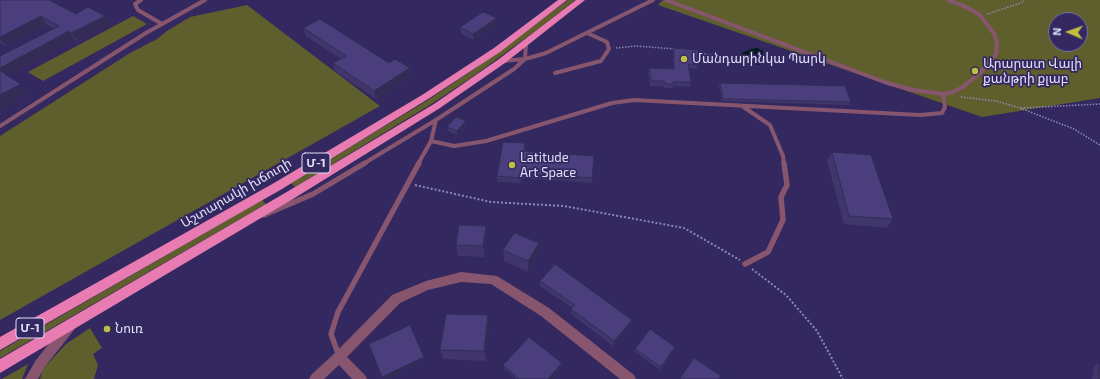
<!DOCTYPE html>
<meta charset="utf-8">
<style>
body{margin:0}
#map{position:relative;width:1100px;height:379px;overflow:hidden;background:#33285f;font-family:"Exo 2",sans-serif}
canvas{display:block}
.north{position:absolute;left:1048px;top:12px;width:40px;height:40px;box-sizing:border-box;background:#33285f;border:1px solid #79719d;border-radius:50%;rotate:272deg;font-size:11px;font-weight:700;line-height:16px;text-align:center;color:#e1dffa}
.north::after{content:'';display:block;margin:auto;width:14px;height:18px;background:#bebf42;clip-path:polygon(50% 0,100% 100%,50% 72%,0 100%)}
</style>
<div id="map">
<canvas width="1100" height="379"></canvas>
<div class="north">N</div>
</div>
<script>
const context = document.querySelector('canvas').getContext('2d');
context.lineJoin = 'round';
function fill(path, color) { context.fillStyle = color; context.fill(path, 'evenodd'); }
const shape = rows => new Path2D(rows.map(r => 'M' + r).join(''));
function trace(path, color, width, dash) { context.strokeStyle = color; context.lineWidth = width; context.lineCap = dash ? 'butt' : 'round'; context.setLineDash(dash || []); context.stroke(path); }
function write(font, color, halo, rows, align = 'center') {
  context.font = font + ' "Exo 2","Noto Sans Armenian",sans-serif'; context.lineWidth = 3.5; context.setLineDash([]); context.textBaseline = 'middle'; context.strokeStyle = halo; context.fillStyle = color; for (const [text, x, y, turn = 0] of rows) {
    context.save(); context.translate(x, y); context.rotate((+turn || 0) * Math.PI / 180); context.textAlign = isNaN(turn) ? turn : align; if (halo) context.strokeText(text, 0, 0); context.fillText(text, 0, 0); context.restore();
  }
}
fill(shape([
 [568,0,575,0,542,26,475,75,433,103,295,187,291,183,428,100,473,70],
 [663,0,1100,0,1100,98,982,117,658,5],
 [1056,20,1080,20,1080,44,1056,44],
 [247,5,380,106,0,320,0,136,130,53,157,39,167,31,190,17],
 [133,16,147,24,43,81,28,72],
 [262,200,266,204,0,358,0,351],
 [90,328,102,348,93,354,98,365,94,379,40,379,43,369,66,344],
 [28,364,22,379,2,379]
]), '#5e5f2d');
fill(shape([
 [757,48,763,51,764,64,760,65,739,62,738,60,742,53,751,49]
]), '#001c13');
trace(shape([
 [987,14,1021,3,1024,0],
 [616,48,636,46,675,49],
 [695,52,734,60],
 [961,97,996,101,1020,108,1074,129,1100,145],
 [1021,108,1100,104]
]), '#8f89b1', 1.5, [1.5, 1.5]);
trace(shape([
 [415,185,491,202,564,206,684,228,740,260],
 [752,269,786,295,817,331,843,379]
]), '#8f89b1', 2, [2, 2]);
trace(shape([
 [141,0,135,4,138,10,162,24],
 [666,0,887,83,913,90,943,94,953,92,963,87,982,71,996,54,997,44,995,35,980,15,964,6,948,0],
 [502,61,525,59,546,53,653,0],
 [555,73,601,61,609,49,607,42,587,33],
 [742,106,770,125,783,156,784,164],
 [0,126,146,33,205,0],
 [431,141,454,146,486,141,612,103,634,100,920,115,942,113,945,107,943,94],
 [363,164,436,120,514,69,525,59,526,44],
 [418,164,431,141,436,120]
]), '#87566e', 4);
trace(shape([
 [264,215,313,194,365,163],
 [745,264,768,252,783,220,781,197,787,185,784,163],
 [339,356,331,334,338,312,419,163]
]), '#87566e', 5.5);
fill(shape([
 [461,272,497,276,549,308,634,375,636,379,620,379,541,316,491,284,461,282,428,290,400,303,347,357,365,375,367,379,352,379,339,365,324,379,309,379,311,375,335,353,392,295,426,281,461,272]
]), '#87566e');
fill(shape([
 [70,321,74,322,76,326,74,330,44,368,38,379,25,379,36,360,66,322,70,321]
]), '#87566e');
fill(shape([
 [558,0,567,0,500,52,428,99,282,189,0,350,0,337,274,183,422,95,494,48,558,0],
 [576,0,585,0,505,63,440,108,293,199,0,373,0,359,285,193,434,104,499,59,576,0]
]), '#e87bb2');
fill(shape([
 [0,0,53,0,51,1,76,14,105,16,110,24,78,41,75,40,8,76,28,93,0,109,0,56,54,28,47,25,6,46,0,43],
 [497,25,474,40,461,34,460,27],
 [303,28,389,63,410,68,412,76,376,99,335,71,333,63,341,59,306,36],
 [674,48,698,65,697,69,689,68,691,82,690,87,673,86,673,88,664,88,663,86,650,86,648,72,649,68,673,69,673,52],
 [720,83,851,102,850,105,722,101,719,86],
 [466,121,466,126,457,135,448,131,447,127],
 [525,143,525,151,594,156,592,183,521,178,521,183,497,182,497,176],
 [832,152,893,219,887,228,844,224,827,161],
 [487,237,485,257,458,256,456,245],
 [539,243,539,254,528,272,504,261,503,250],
 [540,281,632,320,631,326,613,346,571,314,572,308,540,286],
 [490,325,486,361,443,359,440,350],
 [675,347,674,350,660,370,635,352,635,349],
 [1100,363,1100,379,1092,379,1094,366],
 [503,365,562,367,552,379,516,379,504,369]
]), '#40366b');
fill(shape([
 [41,16,47,25,6,46,0,39,0,37],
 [105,16,110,24,78,41,71,33],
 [497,18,497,25,474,40,473,34],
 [69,31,75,40,5,78,0,73,0,68],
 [410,68,412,76,376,99,374,91],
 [21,84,28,93,0,109,0,95],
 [466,121,466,126,457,135,457,131],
 [486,226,487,237,485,257,483,246],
 [539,243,539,254,528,272,528,261],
 [488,315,490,325,486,361,484,351],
 [632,320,631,326,613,346,614,341],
 [675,347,674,350,660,370,661,367],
 [424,357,425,360,387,379,383,379,382,377],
 [562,363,562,367,552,379,548,379]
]), '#342c57');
const building = shape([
 [0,0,49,0,76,14,88,7,105,16,71,33,69,31,0,68,0,56,59,26,41,16,0,37,0,0],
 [483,12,497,18,473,34,460,27,483,12],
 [320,19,389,63,395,59,410,68,374,91,333,63,346,56,303,28,320,19],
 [674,48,698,50,698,65,688,64,691,82,673,82,674,84,665,84,664,81,651,81,649,68,674,69,674,48],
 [0,71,21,84,0,95,0,71],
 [720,83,845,86,851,102,723,99,720,83],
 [456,117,466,121,457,131,447,127,456,117],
 [503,142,525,143,524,151,594,156,592,178,521,173,520,178,497,176,503,142],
 [832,152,871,155,893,219,849,216,832,152],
 [459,225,486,226,483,246,456,245,459,225],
 [514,233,539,243,528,261,503,250,514,233],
 [555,264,632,320,614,341,571,309,575,305,540,281,555,264],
 [446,314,488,315,484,351,440,350,446,314],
 [410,325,424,357,382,377,369,344,410,325],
 [650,329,675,347,661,367,635,349,650,329],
 [529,337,562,363,548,379,519,379,503,365,529,337],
 [694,358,721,376,719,379,681,379,680,378,694,358],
 [1100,363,1100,379,1098,379,1100,363]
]);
fill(building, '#4a3f7c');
trace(building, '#342c57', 1);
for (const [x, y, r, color] of [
 [684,59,4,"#bebf42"],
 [975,71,4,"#bebf42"],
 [512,165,4,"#bebf42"],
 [107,329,4,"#bebf42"]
]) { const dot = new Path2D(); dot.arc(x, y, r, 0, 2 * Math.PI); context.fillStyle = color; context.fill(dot); trace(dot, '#33285f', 1.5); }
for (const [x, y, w] of [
 [316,163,28],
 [30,328,28]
]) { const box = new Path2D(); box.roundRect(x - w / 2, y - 10, w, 20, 3); context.fillStyle = '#33285f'; context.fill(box); trace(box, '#e1dffa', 1); }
write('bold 12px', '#e1dffa', null, [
 ["Մ-1",316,163],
 ["Մ-1",30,328]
]);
write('13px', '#e1dffa', '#33285f', [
 ["Մանդարինկա Պարկ",692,59],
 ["Արարատ Վալի",983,64],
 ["քանթրի քլաբ",983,79],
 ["Latitude",520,158],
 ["Art Space",520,173],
 ["Նուռ",115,329]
], 'left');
write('13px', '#e1dffa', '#33285f', [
 ["Աշտարակի խճուղի",236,193,-30]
]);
</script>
